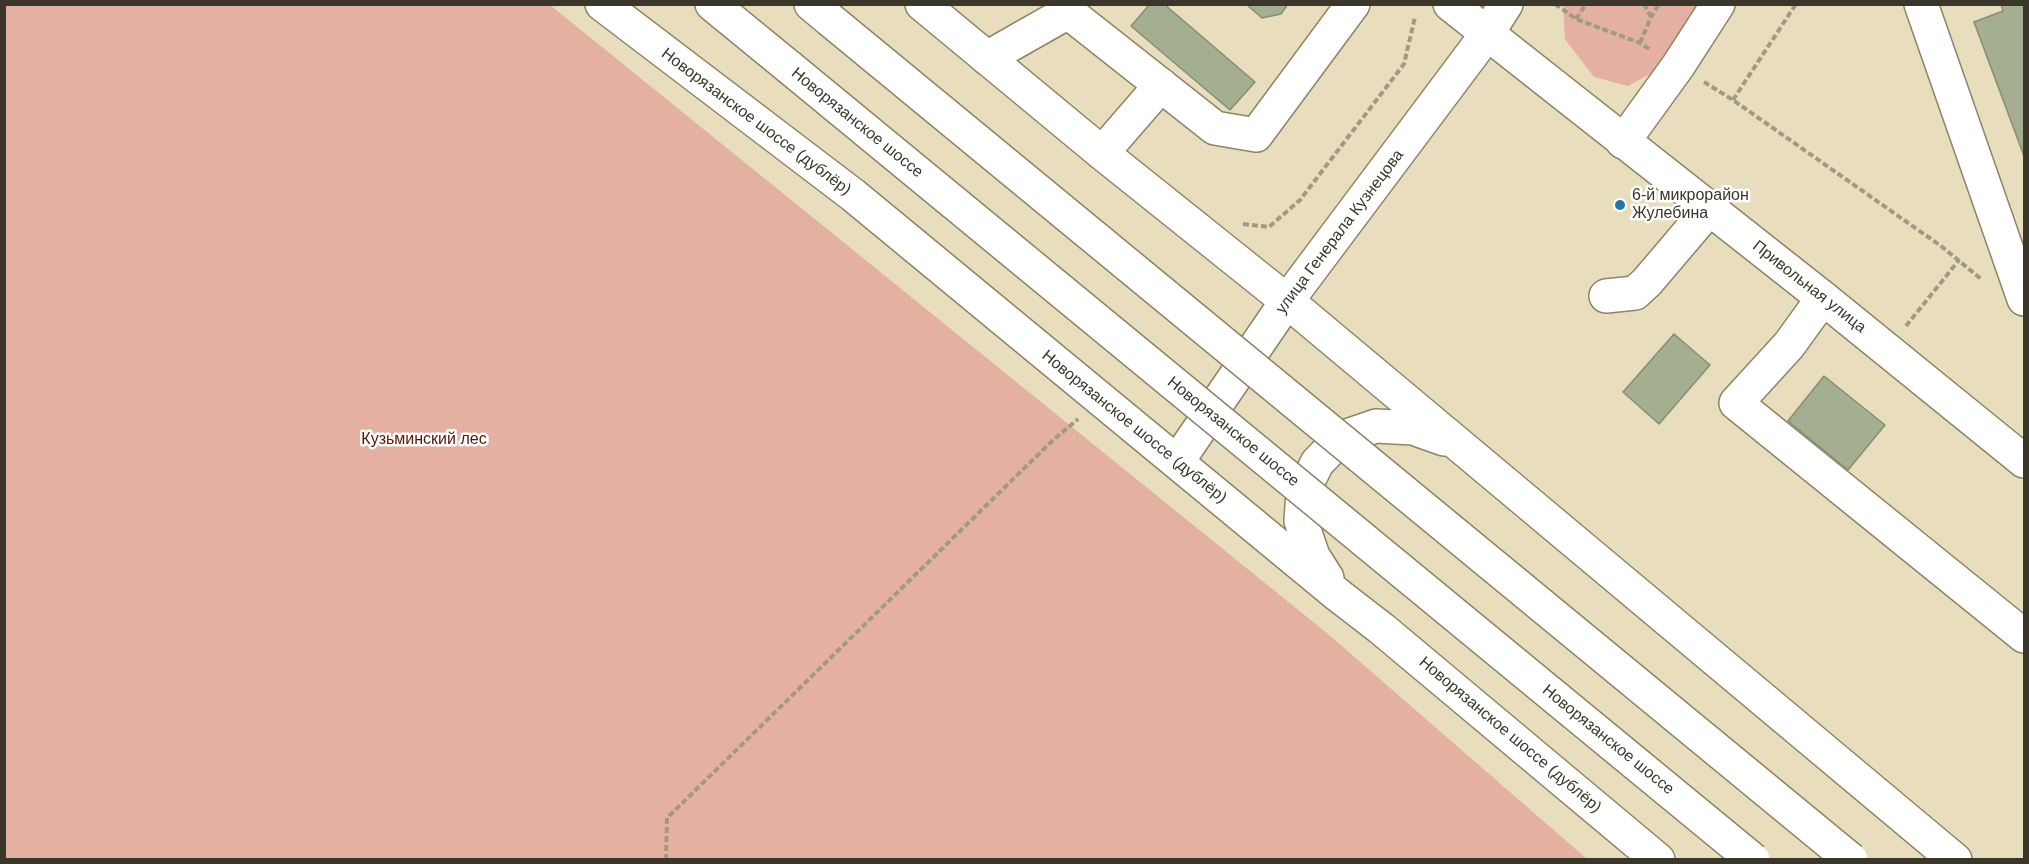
<!DOCTYPE html>
<meta charset="utf-8">
<style>
body{margin:0}
#map{position:relative;width:2029px;height:864px;overflow:hidden;background:#e8debe;font-family:Arial,sans-serif}
canvas{display:block}
.frame{position:absolute;inset:0;border:6px solid #3a3629;pointer-events:none}
</style>
<div id="map">
<canvas width="2029" height="864"></canvas>
<div class="frame"></div>
</div>
<script>
const context = document.querySelector('canvas').getContext('2d');
context.lineJoin = 'round';
function fill(path, color) { context.fillStyle = color; context.fill(path, 'evenodd'); }
const shape = rows => new Path2D(rows.map(r => 'M' + r).join(''));
function trace(path, color, width, dash) { context.strokeStyle = color; context.lineWidth = width; context.lineCap = dash ? 'butt' : 'round'; context.setLineDash(dash || []); context.stroke(path); }
function write(font, color, halo, rows, align = 'center') {
  context.font = font + ' Arial,sans-serif'; context.lineWidth = 5; context.setLineDash([]); context.textBaseline = 'middle'; context.strokeStyle = halo; context.fillStyle = color; for (const [text, x, y, turn = 0] of rows) {
    context.save(); context.translate(x, y); context.rotate((+turn || 0) * Math.PI / 180); context.textAlign = isNaN(turn) ? turn : align; if (halo) context.strokeText(text, 0, 0); context.fillText(text, 0, 0); context.restore();
  }
}
fill(shape([
 [5,4,550,5,1328,634,1587,859,5,859],
 [1563,5,1699,5,1652,73,1628,86,1594,77,1565,39]
]), '#e3b0a2');
const building = shape([
 [1150,4,1164,4,1255,82,1230,110,1131,26,1150,4],
 [1246,4,1288,4,1281,14,1262,18,1246,4],
 [2001,4,2024,4,2024,156,1974,22,2003,11,2001,4],
 [1674,334,1710,365,1659,424,1623,392,1674,334],
 [1824,376,1885,425,1848,470,1788,421,1824,376]
]);
fill(building, '#a4ae90');
trace(building, '#848e70', 1.5);
const minor = shape([
 [1066,4,1068,12,1215,128,1256,135,1353,4],
 [1921,4,2024,299],
 [987,58,1068,12],
 [1623,142,1678,66,1718,4],
 [1102,153,1161,85],
 [1606,296,1635,293,1647,282,1709,209],
 [1823,298,1789,345,1736,403,2024,636]
]);
const major = shape([
 [602,4,853,195,1338,595,1382,629,1658,860],
 [922,4,1102,153,1287,301,1955,860],
 [1450,4,1823,298,2024,461],
 [1177,462,1287,301,1487,34,1506,4],
 [1327,578,1313,556,1301,521,1303,492,1317,463,1341,438,1376,426,1413,428,1444,439]
]);
const highway = shape([
 [712,4,789,67],
 [811,4,829,19]
]);
trace(minor, '#8d8466', 36);
trace(major, '#8d8466', 36);
trace(highway, '#8d8466', 36);
trace(shape([
 [1555,4,1576,19,1640,43,1651,50],
 [1644,4,1651,17],
 [1576,19,1586,4],
 [1640,43,1651,17,1659,4],
 [1704,82,1733,100,1941,246,1981,279],
 [1733,100,1796,4],
 [1243,224,1269,227,1300,200,1404,64,1415,17],
 [1906,326,1959,260],
 [666,860,667,818,1052,441,1078,419]
]), '#a19981', 4, [6, 3]);
trace(minor, '#fff', 33);
trace(major, '#fff', 33);
trace(highway, '#fff', 33);
const highwayBridge = shape([
 [829,19,1851,860],
 [789,67,1753,860]
]);
trace(highwayBridge, '#8d8466', 36, []);
trace(highwayBridge, '#fff', 33);
for (const [x, y, r, color] of [
 [1620,205,6,"#2077a6"]
]) { const dot = new Path2D(); dot.arc(x, y, r, 0, 2 * Math.PI); context.fillStyle = color; context.fill(dot); trace(dot, '#fff', 2); }
write('16px', '#3a3629', '#fff', [
 ["Новорязанское шоссе (дублёр)",756,122,37],
 ["Новорязанское шоссе",857,123,39],
 ["улица Генерала Кузнецова",1340,232,-53],
 ["Привольная улица",1809,287,38],
 ["Новорязанское шоссе (дублёр)",1134,427,39],
 ["Новорязанское шоссе",1233,432,39],
 ["Новорязанское шоссе (дублёр)",1510,735,40],
 ["Новорязанское шоссе",1608,740,39]
]);
write('16px', '#3a3629', '#fff', [
 ["6-й микрорайон",1632,196],
 ["Жулебина",1632,214]
], 'left');
write('16px', '#521707', '#fff', [
 ["Кузьминский лес",424,440]
]);
</script>
